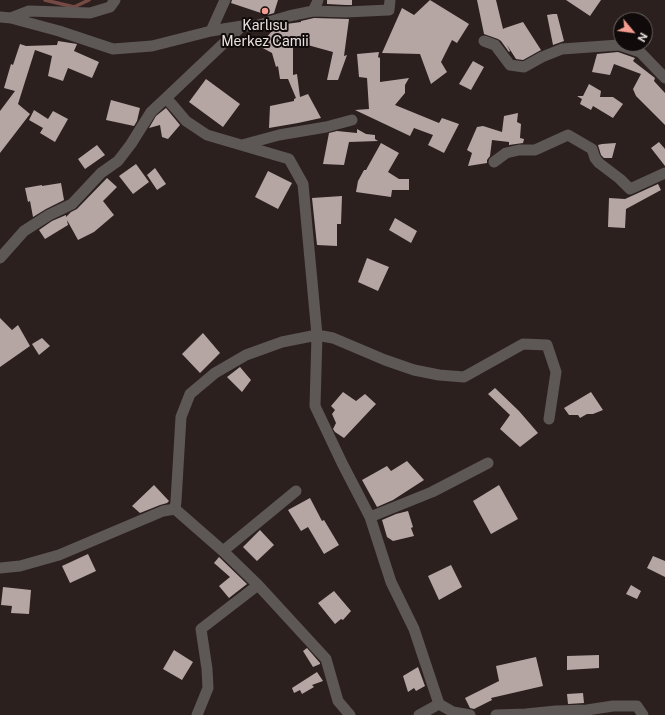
<!DOCTYPE html>
<meta charset="utf-8">
<style>
body{margin:0}
#map{position:relative;width:665px;height:715px;overflow:hidden;background:#2b201e;font-family:"Public Sans",sans-serif}
canvas{display:block}
.north{position:absolute;left:613px;top:12px;width:40px;height:40px;box-sizing:border-box;background:#100b0a;border:1px solid #676160;border-radius:50%;rotate:119deg;font-size:11px;font-weight:700;line-height:16px;text-align:center;color:#eae2e0}
.north::after{content:'';display:block;margin:auto;width:14px;height:18px;background:#f59c90;clip-path:polygon(50% 0,100% 100%,50% 72%,0 100%)}
</style>
<div id="map">
<canvas width="665" height="715"></canvas>
<div class="north">N</div>
</div>
<script>
const context = document.querySelector('canvas').getContext('2d');
context.lineJoin = 'round';
const shape = rows => new Path2D(rows.map(r => 'M' + r).join(''));
function trace(path, color, width, dash) { context.strokeStyle = color; context.lineWidth = width; context.lineCap = dash ? 'butt' : 'round'; context.setLineDash(dash || []); context.stroke(path); }
function fill(path, color) { context.fillStyle = color; context.fill(path, 'evenodd'); }
function write(font, color, halo, rows, align = 'center') {
  context.font = font + ' "Public Sans",sans-serif'; context.lineWidth = 4; context.setLineDash([]); context.textBaseline = 'middle'; context.strokeStyle = halo; context.fillStyle = color; for (const [text, x, y, turn = 0] of rows) {
    context.save(); context.translate(x, y); context.rotate((+turn || 0) * Math.PI / 180); context.textAlign = isNaN(turn) ? turn : align; if (halo) context.strokeText(text, 0, 0); context.fillText(text, 0, 0); context.restore();
  }
}
trace(shape([
 [45,0,74,7,89,0]
]), '#754a44', 3.5);
fill(shape([
 [232,0,278,0,274,13,267,15,231,3],
 [327,0,352,0,352,5,346,5,327,4],
 [430,0,469,24,457,43,452,40,441,62,447,72,431,84,420,54,382,53,402,8,414,15],
 [477,0,496,0,503,29,505,28,523,22,541,50,523,60,516,59,507,45,510,51,509,52,501,41,498,39,484,34],
 [566,0,601,0,590,16],
 [553,14,557,14,564,41,553,45,547,15],
 [314,18,349,19,344,56,347,55,338,80,327,80,333,52,293,41,293,75,297,74,300,97,308,94,321,118,298,123,269,128,270,106,294,101,294,99,296,98,288,79,280,79,278,66,276,67,272,53,259,46,273,30,286,24,301,22,301,21],
 [58,41,77,44,74,51,99,62,92,78,68,68,63,81,48,76,52,56,35,50,18,104,30,114,0,153,0,111,15,91,4,88,11,64,13,65,20,44,26,46,57,45],
 [379,52,378,57,380,58,380,82,409,78,405,85,405,93,395,105,439,123,442,118,459,124,444,153,428,145,433,135,414,128,410,136,355,110,369,109,367,78,359,77,357,54],
 [618,52,635,58,633,61,655,78,654,81,665,93,665,125,636,96,633,89,641,74,614,64,610,75,592,72,597,54],
 [473,61,484,67,471,90,459,84],
 [206,79,240,104,223,127,189,102],
 [589,84,601,91,600,97,613,97,623,104,613,118,593,106,591,110,580,104,582,99,577,96,583,96],
 [111,100,140,108,137,121,134,126,106,120],
 [166,108,180,125,168,139,162,137,160,125,149,128,156,116],
 [34,110,48,119,53,111,68,119,55,142,40,133,43,128,29,120],
 [518,113,517,122,521,124,520,138,524,139,523,143,509,145,509,142,492,140,490,156,487,160,487,163,468,166,472,153,467,150,477,127,483,126,502,132,504,116],
 [357,129,366,134,375,135,375,139,378,141,349,142,344,165,323,164,329,133,337,131,357,133],
 [659,142,665,149,665,166,651,148],
 [381,143,399,153,388,172,399,179,409,179,409,190,392,190,391,197,356,192,358,181,364,170,366,170],
 [616,143,612,158,604,158,601,155,598,145,602,144],
 [97,145,105,155,85,169,78,159],
 [136,164,149,182,133,194,119,176],
 [155,168,166,184,157,190,147,175],
 [268,171,292,183,278,209,255,197],
 [107,178,117,187,103,201,114,215,94,232,78,240,67,220,68,225,45,239,39,230,52,221,66,215,66,217,71,212,77,209],
 [61,183,64,200,46,209,33,217,30,201,28,202,25,188,42,185,42,186],
 [658,184,661,190,626,209,625,228,608,227,609,198,625,199],
 [342,196,341,224,337,224,337,246,317,245,312,198],
 [395,218,417,231,411,243,389,230],
 [367,258,389,267,378,291,358,282],
 [0,318,12,330,18,325,30,346,0,367],
 [203,333,220,353,200,373,182,354],
 [42,338,50,346,39,355,32,344],
 [240,367,251,380,242,392,227,377],
 [495,388,519,411,538,433,520,447,500,429,510,415,488,394],
 [343,392,356,401,365,394,376,404,344,438,335,432,333,429,336,423,332,414,335,410,331,406],
 [591,392,603,410,593,414,587,414,580,418,578,415,569,415,564,408],
 [407,461,424,480,393,500,377,507,362,480,387,466,391,471],
 [154,485,169,501,167,503,160,505,140,513,132,506],
 [499,485,518,519,491,534,473,501],
 [310,498,322,521,324,520,339,545,324,554,308,527,301,531,288,510],
 [408,511,413,527,411,528,414,536,393,541,387,537,382,520,396,514],
 [260,530,274,545,257,561,243,547],
 [88,554,96,571,70,583,62,566],
 [653,556,665,561,665,577,647,568],
 [219,557,247,584,229,598,219,586,230,577,214,563],
 [451,565,462,587,439,600,428,576],
 [631,585,641,591,637,599,626,594],
 [3,587,31,590,29,614,11,613,12,606,1,605],
 [334,591,351,611,343,620,341,619,335,624,318,603],
 [307,648,320,663,320,664,313,667,303,651],
 [174,650,193,662,182,680,163,669],
 [599,655,599,668,567,670,567,656],
 [536,657,543,686,491,698,492,700,474,709,470,708,465,698,499,681,496,666],
 [418,667,425,686,416,691,414,688,408,692,403,676],
 [317,672,323,681,312,685,314,687,302,694,300,690,294,693,292,688],
 [583,693,584,703,568,704,567,694]
]), '#b5a6a4');
trace(shape([
 [313,11,346,12,389,10,390,0],
 [0,17,11,18,59,31,113,49,152,46,211,31,242,26,255,26,289,16,313,11,317,3,318,0],
 [11,18,29,11,90,13,110,7,115,0],
 [242,26,166,98,175,108,186,121,207,135,289,159,303,184,317,335,315,406,342,463,370,517,432,492,488,463],
 [211,31,225,0],
 [484,41,495,45,510,65,524,67,542,57,562,49,619,45,640,52,665,78],
 [242,145,279,135,326,127,352,120],
 [494,162,506,153,519,150,535,150,568,135,592,149,595,158,599,163,620,179,630,189,665,173],
 [0,258,24,231,49,215,72,204,101,173,118,161,131,144,151,112,166,98],
 [175,509,176,501,181,417,190,394,215,373,246,355,282,342,317,335,333,338,385,360,414,370,439,375,464,377,523,344,547,345,556,372,549,419],
 [175,509,223,551,258,585,326,659,338,701,350,715],
 [370,517,391,582,414,629,439,704,453,712,470,715],
 [223,551,296,491],
 [0,568,20,566,59,555,163,511,175,509],
 [197,715,208,688,207,669,201,629,258,585],
 [419,715,439,704],
 [496,715,526,714,556,711,587,710,613,706,637,706,643,715]
]), '#5d5756', 11);
for (const [x, y, r, color] of [
 [265,11,4,"#f59c90"]
]) { const dot = new Path2D(); dot.arc(x, y, r, 0, 2 * Math.PI); context.fillStyle = color; context.fill(dot); trace(dot, '#100b0a', 1.5); }
write('14px', '#eae2e0', '#100b0a', [
 ["Karlısu",265,26],
 ["Merkez Camii",265,42]
]);
</script>
